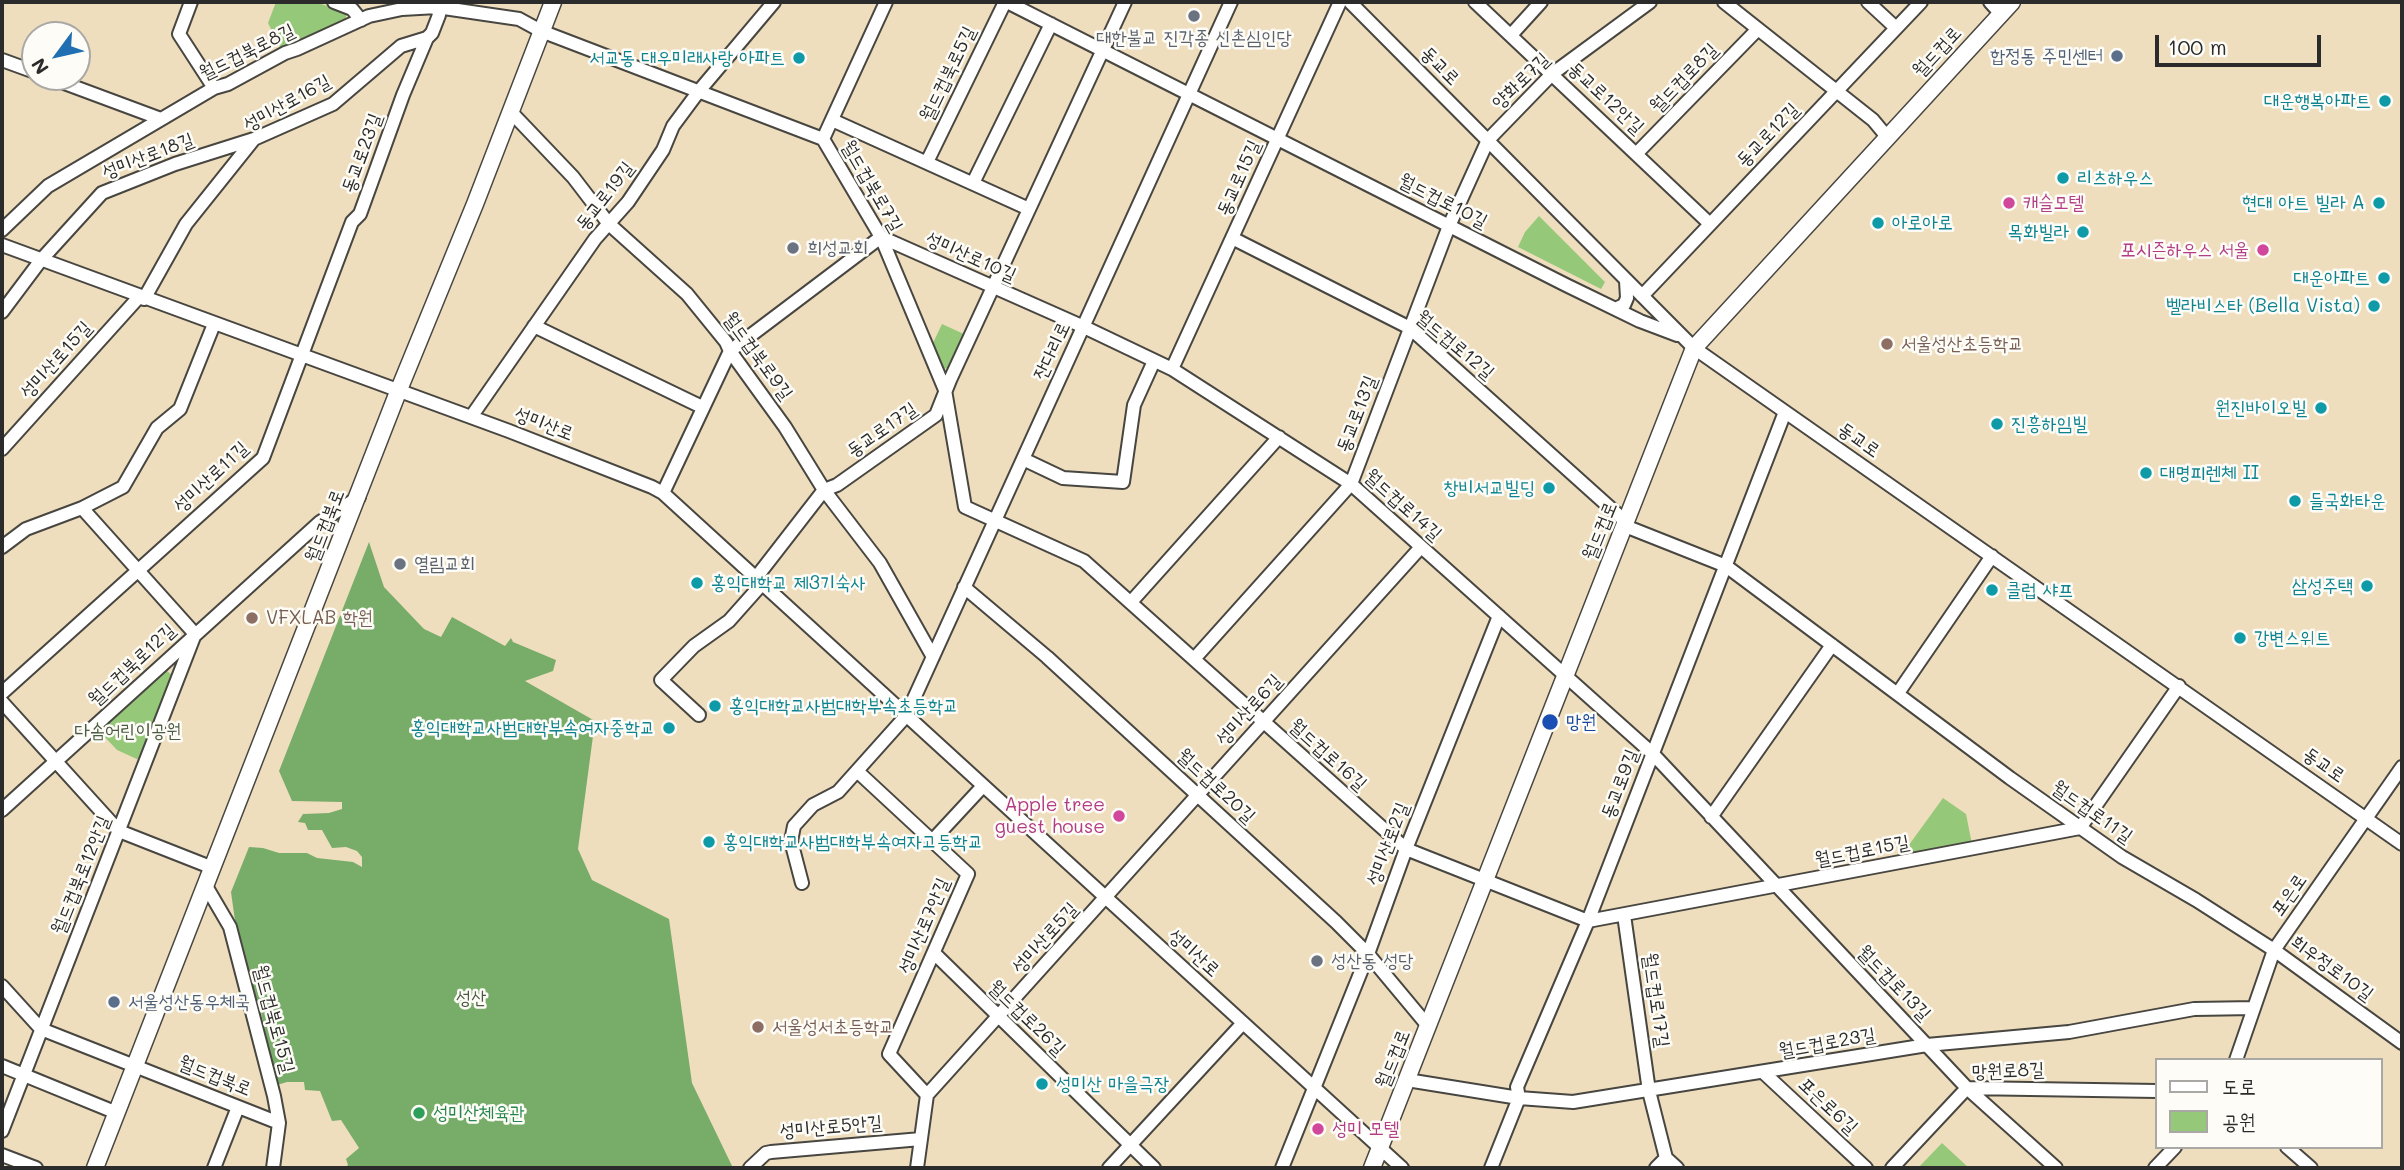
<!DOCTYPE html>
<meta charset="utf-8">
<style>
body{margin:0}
#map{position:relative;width:2404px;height:1170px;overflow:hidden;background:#efdebe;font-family:Mali,"Poor Story",sans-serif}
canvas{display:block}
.frame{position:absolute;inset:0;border:4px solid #2b2b2b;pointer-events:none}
.legend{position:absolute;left:2155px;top:1058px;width:228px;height:91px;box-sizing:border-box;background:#fdfcf7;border:2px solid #a9a8a5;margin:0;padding:9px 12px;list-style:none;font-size:21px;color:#2b2b2b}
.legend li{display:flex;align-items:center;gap:14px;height:35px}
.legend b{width:35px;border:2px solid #a9a8a5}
.north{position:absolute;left:21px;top:21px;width:70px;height:70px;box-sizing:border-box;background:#fdfcf7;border:2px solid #a9a8a5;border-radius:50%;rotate:237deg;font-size:19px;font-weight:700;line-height:28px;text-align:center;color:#2b2b2b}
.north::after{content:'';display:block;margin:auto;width:24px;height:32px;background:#1f6fb2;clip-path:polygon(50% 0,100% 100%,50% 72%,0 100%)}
.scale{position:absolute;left:2155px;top:35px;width:166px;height:32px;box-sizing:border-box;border:4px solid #2b2b2b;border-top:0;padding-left:9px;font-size:21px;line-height:24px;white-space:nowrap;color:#2b2b2b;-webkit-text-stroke:5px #fdfcf7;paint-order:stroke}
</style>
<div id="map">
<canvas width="2404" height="1170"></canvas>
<div class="frame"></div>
<ul class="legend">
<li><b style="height:9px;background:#fff"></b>도로</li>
<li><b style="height:19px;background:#96c879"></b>공원</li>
</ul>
<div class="north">N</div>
<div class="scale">100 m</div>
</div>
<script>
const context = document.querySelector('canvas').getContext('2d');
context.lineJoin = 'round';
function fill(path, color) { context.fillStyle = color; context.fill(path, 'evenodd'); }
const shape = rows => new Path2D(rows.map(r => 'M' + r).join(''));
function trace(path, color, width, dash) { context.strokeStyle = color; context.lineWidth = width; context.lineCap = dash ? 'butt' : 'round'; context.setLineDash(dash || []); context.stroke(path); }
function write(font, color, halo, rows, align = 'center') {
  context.font = font + ' Mali,"Poor Story",sans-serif'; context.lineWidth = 5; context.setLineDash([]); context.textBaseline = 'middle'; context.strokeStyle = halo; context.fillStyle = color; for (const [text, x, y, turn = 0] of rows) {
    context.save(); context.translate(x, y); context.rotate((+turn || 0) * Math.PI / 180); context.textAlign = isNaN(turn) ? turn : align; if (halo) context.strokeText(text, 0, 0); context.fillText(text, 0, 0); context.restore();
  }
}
fill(shape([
 [276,2,316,2,346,13,346,22,282,51,268,23],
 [1539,216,1605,282,1601,289,1518,247,1525,232],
 [942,324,966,335,950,368,941,369,932,345],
 [166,670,172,675,139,760,117,750,99,731],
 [1943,798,1966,814,1972,844,1911,856,1906,849],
 [1942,1143,1969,1168,1918,1168]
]), '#96c879');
fill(shape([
 [369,542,384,587,424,629,441,637,452,617,505,646,511,638,513,642,556,660,553,671,525,681,595,721,578,849,592,880,669,919,692,1083,733,1168,345,1168,348,1165,346,1159,359,1148,341,1120,332,1121,320,1091,305,1090,304,1082,287,1082,277,1085,260,1008,248,975,236,928,231,892,249,847,263,848,279,853,307,853,317,858,353,862,362,867,362,857,357,851,346,847,332,848,322,830,308,830,305,823,298,822,303,814,329,813,342,809,342,802,292,801,279,771]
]), '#78ac69');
const minor = shape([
 [191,2,179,34,214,88],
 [334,2,352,9,361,20],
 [1007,2,1566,285,1640,321,1677,335],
 [1350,2,1694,348,2402,844],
 [1475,2,1710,224],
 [1724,2,1873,120,1888,138],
 [1868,2,1896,28],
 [1990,2,2001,14],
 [1511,35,1541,2],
 [2,60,35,72],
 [48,77,161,119],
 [510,111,573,177,609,224,687,294,726,342,730,351,785,427,824,490,880,563,933,657],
 [832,120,1029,209],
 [823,139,886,2],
 [1637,153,1758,29],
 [927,162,1005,2],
 [973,183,1051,24],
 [2,230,48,186,214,88,228,84,285,53,297,49,369,16,402,9,437,7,519,19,541,31,823,139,881,237,945,390,965,507,1084,561,1406,849,1588,921,2080,828,2179,686],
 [881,237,1084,327,1172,369,1351,484,1653,754,1967,1088,2056,1168],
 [1232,238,1410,328,1626,522],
 [2,245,509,431,652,487,663,493,1402,1168],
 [1642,296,1921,2],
 [144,299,186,224,254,139,333,104,401,46,427,38],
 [1617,308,1624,305,1627,298,1626,281],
 [2,312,41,260,102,193,175,164,254,139],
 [534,326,702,407],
 [1172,369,1340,2],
 [471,417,595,239,628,202,663,150,673,126,699,91,774,2],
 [2,449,139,297],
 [1023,459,1063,478,1123,482,1134,405,1154,361],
 [663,493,730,351,881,237],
 [82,508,195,634],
 [1625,526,1726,566,2010,778,2122,857,2196,900,2274,950,2402,1043],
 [2,547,26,529,82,508,123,487,157,428,180,409,214,324],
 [755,579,824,490,837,485,936,415,950,380,1125,2],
 [964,587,1047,657,1336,922,1368,954,1428,1026],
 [1131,602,1279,437],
 [1194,659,1351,484,1449,226,1488,140,1552,74,1650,2],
 [2,693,263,458,352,222,360,214,403,95,427,38,432,33,439,15,437,7,438,2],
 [1898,693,1992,556],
 [2,702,119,831,213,868],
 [699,715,661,680,694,646,729,621,761,585],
 [857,771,968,874,889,1054,927,1095],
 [2,810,320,522,359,497],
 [1711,817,1832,645],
 [932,841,983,786],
 [802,883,791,841,794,826,813,805,838,792,906,716,1231,2],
 [206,886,230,927,274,1096,279,1123,273,1168],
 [1624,915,1649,1091,1666,1158,1656,1168],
 [934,953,1154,1168],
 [2,986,41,1029,279,1123],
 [2236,1060,2274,950,2402,767],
 [2,1066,117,1113],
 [1764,1073,1866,1168],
 [1407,1080,1519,1098,1573,1102,1927,1045,2069,1032,2194,1009,2254,1008],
 [2,1131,195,634],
 [2287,1147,2311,1168],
 [2,1155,36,1168],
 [1666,1158,1677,1168],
 [214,1168,238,1107],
 [750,1168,766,1153,771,1152,921,1139],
 [917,1168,927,1095,1421,547],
 [1109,1168,1243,1023],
 [1282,1168,1368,954,1406,849,1499,616],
 [1491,1168,1519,1098,1517,1087,1588,921,1785,412],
 [1892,1168,1967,1088,2157,1091],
 [2155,1168,2175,1147]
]);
const major = shape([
 [95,1168,398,392,475,204,553,2],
 [1372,1168,1694,348,2012,2]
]);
trace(minor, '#484641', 16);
trace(major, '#484641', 19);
trace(minor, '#fff', 12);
trace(major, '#fff', 16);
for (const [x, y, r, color] of [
 [1194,16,7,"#6b7280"],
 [2117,56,7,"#5c6f8a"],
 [799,58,7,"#0f9aa8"],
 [2385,101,7,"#0f9aa8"],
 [2063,178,7,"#0f9aa8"],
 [2009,203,7,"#d1479c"],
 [2379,203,7,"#0f9aa8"],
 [1878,223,7,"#0f9aa8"],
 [2083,232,7,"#0f9aa8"],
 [793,248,7,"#6b7280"],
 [2263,250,7,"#d1479c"],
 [2384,278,7,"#0f9aa8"],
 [2374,306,7,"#0f9aa8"],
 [1887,344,7,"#8d6e63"],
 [2321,408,7,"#0f9aa8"],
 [1997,424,7,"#0f9aa8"],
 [2146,473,7,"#0f9aa8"],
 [1549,488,7,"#0f9aa8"],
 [2295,501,7,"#0f9aa8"],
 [400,564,7,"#6b7280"],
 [697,583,7,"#0f9aa8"],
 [2367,586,7,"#0f9aa8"],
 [1992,590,7,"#0f9aa8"],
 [252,618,7,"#8d6e63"],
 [2240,638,7,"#0f9aa8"],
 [715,706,7,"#0f9aa8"],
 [1550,722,9,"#1a4fb4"],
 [669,728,7,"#0f9aa8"],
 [1119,816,7,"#d1479c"],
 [709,842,7,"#0f9aa8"],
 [1317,961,7,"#6b7280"],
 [114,1002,7,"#5c6f8a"],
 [758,1027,7,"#8d6e63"],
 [1042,1084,7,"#0f9aa8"],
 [419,1113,7,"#2e9e5b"],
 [1318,1129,7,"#d1479c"]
]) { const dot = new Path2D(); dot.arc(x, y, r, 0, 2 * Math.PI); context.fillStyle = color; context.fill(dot); trace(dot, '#fdfcf7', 2.5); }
write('19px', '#5b616d', '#fdfcf7', [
 ["대한불교 진각종 신촌심인당",1194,38,"center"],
 ["희성교회",807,248],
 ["열림교회",414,564],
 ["성산동 성당",1331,961]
], 'left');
write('19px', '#2b2b2b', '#fdfcf7', [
 ["월드컵북로8길",247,52,-26],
 ["월드컵로",1937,52,-47],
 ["동교로",1440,66,45],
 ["월드컵북로5길",948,74,-64],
 ["월드컵로8길",1684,78,-46],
 ["양화로7길",1521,81,-44],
 ["동교로12안길",1606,98,43],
 ["성미산로16길",287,103,-29],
 ["동교로12길",1768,135,-46],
 ["동교로23길",362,153,-70],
 ["성미산로18길",148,156,-21],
 ["동교로15길",1239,178,-66],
 ["월드컵북로7길",872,186,60],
 ["동교로19길",605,196,-52],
 ["월드컵로10길",1443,201,27],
 ["성미산로10길",971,257,24],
 ["월드컵로12길",1455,345,40],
 ["잔다리로",1052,351,-65],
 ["월드컵북로9길",758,356,54],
 ["성미산로15길",56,360,-48],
 ["동교로13길",1357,414,-69],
 ["성미산로",544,424,21],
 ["동교로17길",882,430,-35],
 ["동교로",1859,440,35],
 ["성미산로11길",211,477,-43],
 ["월드컵로14길",1403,505,42],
 ["월드컵북로",325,526,-69],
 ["월드컵로",1600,531,-68],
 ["월드컵북로12길",132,665,-43],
 ["성미산로6길",1249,710,-48],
 ["월드컵로16길",1328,755,42],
 ["동교로",2324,765,35],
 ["동교로9길",1620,784,-69],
 ["월드컵로20길",1216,786,43],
 ["월드컵로11길",2092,812,35],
 ["성미산로2길",1388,844,-69],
 ["월드컵로15길",1862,851,-11],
 ["월드컵북로12안길",81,875,-68],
 ["포은로",2289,895,-55],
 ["성미산로7안길",924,926,-67],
 ["성미산로5길",1045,938,-48],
 ["성미산로",1194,953,42],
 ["희우정로10길",2332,968,36],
 ["월드컵로13길",1894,983,46],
 ["월드컵로17길",1656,1000,82],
 ["월드컵로26길",1027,1018,44],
 ["월드컵북로15길",274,1019,75],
 ["월드컵로23길",1827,1043,-10],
 ["월드컵로",1393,1059,-68],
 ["망원로8길",2008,1071,-2],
 ["월드컵북로",215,1076,22],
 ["포은로6길",1828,1106,43],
 ["성미산로5안길",831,1127,-5]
]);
write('19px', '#4e5e75', '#fdfcf7', [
 ["합정동 주민센터",2103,56],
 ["서울성산동우체국",128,1002,"left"]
], 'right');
write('19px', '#0d838f', '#fdfcf7', [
 ["서교동 대우미래사랑 아파트",785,58,"right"],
 ["대운행복아파트",2371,101,"right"],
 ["리츠하우스",2077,178],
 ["현대 아트 빌라 A",2365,203,"right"],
 ["아로아로",1892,223],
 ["목화빌라",2069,232,"right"],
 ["대운아파트",2370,278,"right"],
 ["벨라비스타 (Bella Vista)",2360,306,"right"],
 ["원진바이오빌",2307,408,"right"],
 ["진흥하임빌",2011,424],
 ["대명피렌체 II",2160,473],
 ["창비서교빌딩",1535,488,"right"],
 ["들국화타운",2309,501],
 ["홍익대학교 제3기숙사",711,583],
 ["삼성주택",2353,586,"right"],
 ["클럽 샤프",2006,590],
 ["강변스위트",2254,638],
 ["홍익대학교사범대학부속초등학교",729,706],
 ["홍익대학교사범대학부속여자중학교",655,728,"right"],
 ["홍익대학교사범대학부속여자고등학교",723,842],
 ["성미산 마을극장",1056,1084]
], 'left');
write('19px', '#b23c85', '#fdfcf7', [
 ["캐슬모텔",2023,203],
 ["포시즌하우스 서울",2249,250,"right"],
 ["Apple tree",1105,805,"right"],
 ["guest house",1105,827,"right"],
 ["성미 모텔",1332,1129]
], 'left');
write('19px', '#785e54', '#fdfcf7', [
 ["서울성산초등학교",1901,344],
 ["VFXLAB 학원",266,618],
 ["서울성서초등학교",772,1027]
], 'left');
write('19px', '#164399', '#fdfcf7', [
 ["망원",1566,722]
], 'left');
write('19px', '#4b5a42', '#fdfcf7', [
 ["다솜어린이공원",128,731],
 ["성산",471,998]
]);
write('19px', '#27864d', '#fdfcf7', [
 ["성미산체육관",433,1113]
], 'left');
</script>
